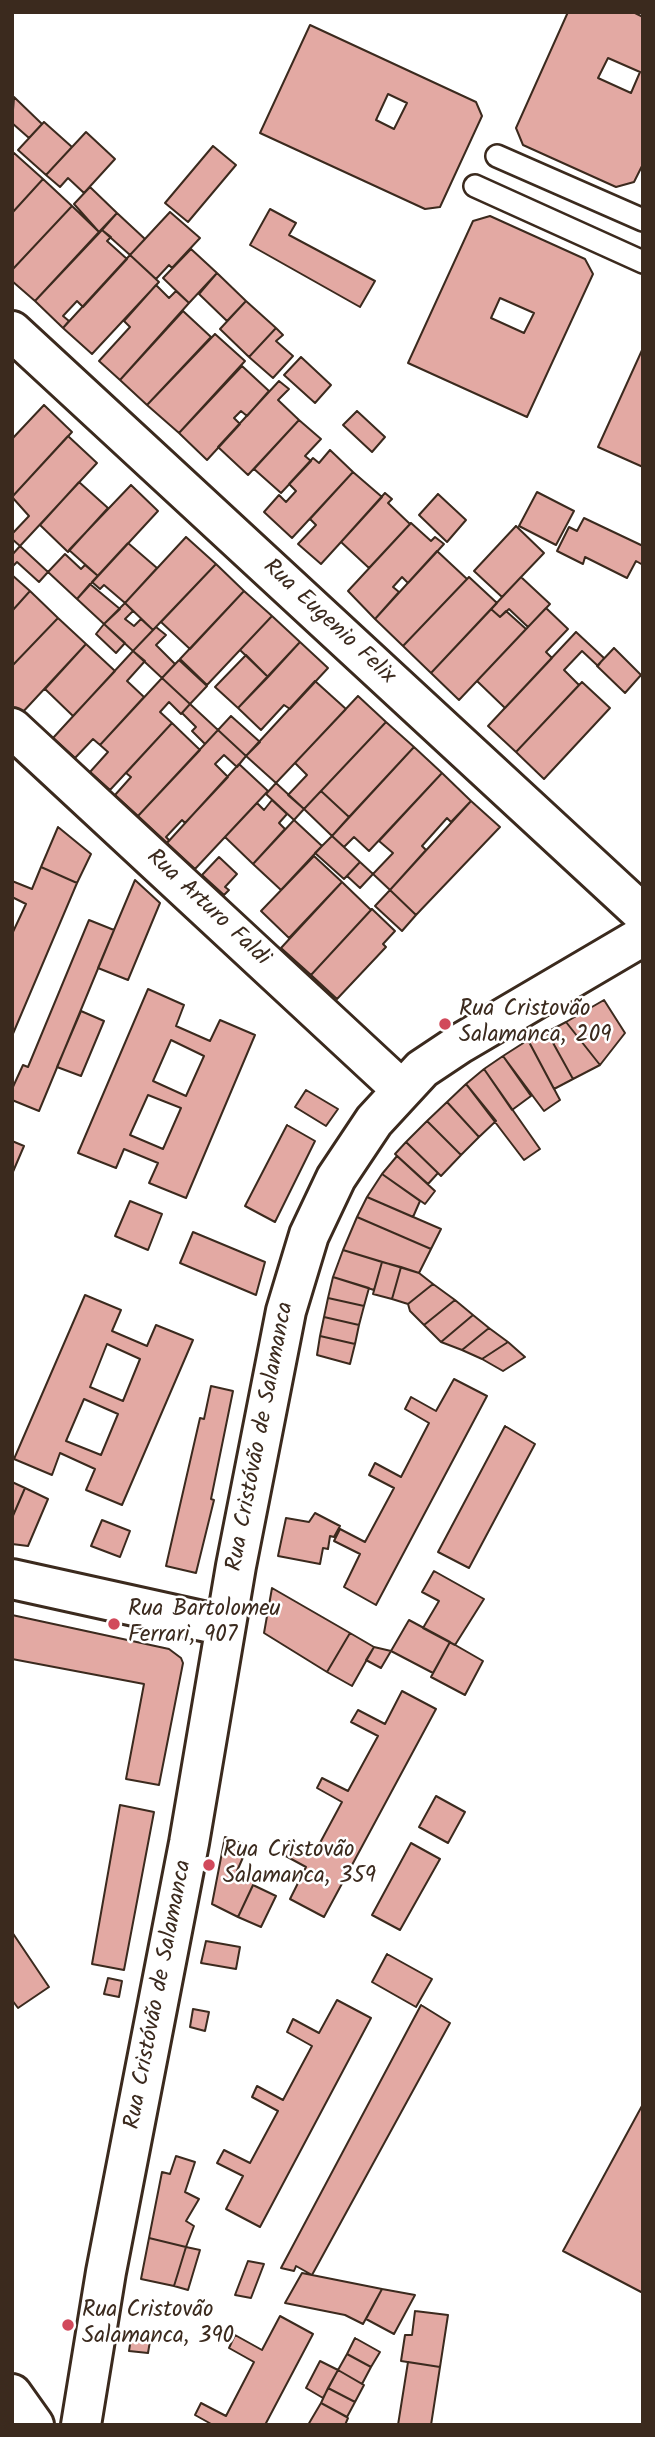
<!DOCTYPE html>
<meta charset="utf-8">
<style>
body{margin:0}
#map{position:relative;width:655px;height:2437px;overflow:hidden;background:#fff;font-family:Kalam,sans-serif}
canvas{display:block}
.frame{position:absolute;inset:0;border:14px solid #3b2a1e;pointer-events:none}
</style>
<div id="map">
<canvas width="655" height="2437"></canvas>
<div class="frame"></div>
</div>
<script>
const context = document.querySelector('canvas').getContext('2d');
context.lineJoin = 'round';
function fill(path, color) { context.fillStyle = color; context.fill(path, 'evenodd'); }
const shape = rows => new Path2D(rows.map(r => 'M' + r).join(''));
function trace(path, color, width, dash) { context.strokeStyle = color; context.lineWidth = width; context.lineCap = dash ? 'butt' : 'round'; context.setLineDash(dash || []); context.stroke(path); }
function write(font, color, halo, rows, align = 'center') {
  context.font = font + ' Kalam,sans-serif'; context.lineWidth = 5; context.setLineDash([]); context.textBaseline = 'middle'; context.strokeStyle = halo; context.fillStyle = color; for (const [text, x, y, turn = 0] of rows) {
    context.save(); context.translate(x, y); context.rotate((+turn || 0) * Math.PI / 180); context.textAlign = isNaN(turn) ? turn : align; if (halo) context.strokeText(text, 0, 0); context.fillText(text, 0, 0); context.restore();
  }
}
const building = shape([
 [568,12,633,12,643,17,643,164,634,182,616,187,523,145,516,128,568,12],
 [608,58,640,72,631,93,598,78,608,58],
 [310,25,476,102,482,116,440,207,425,209,260,133,310,25],
 [388,94,407,103,394,129,376,120,388,94],
 [14,97,42,124,29,138,12,123,14,97],
 [44,122,72,147,46,175,18,150,44,122],
 [86,132,115,159,84,193,68,178,60,187,46,175,86,132],
 [213,146,236,165,188,222,165,203,213,146],
 [14,153,43,179,12,213,12,156,14,153],
 [43,179,72,206,12,270,12,213,43,179],
 [90,187,117,213,99,232,74,204,90,187],
 [72,206,99,232,35,301,12,281,12,270,72,206],
 [270,209,296,223,289,235,375,281,360,307,250,245,270,209],
 [170,212,200,238,172,268,169,265,156,279,130,255,170,212],
 [117,213,145,239,130,255,102,230,117,213],
 [490,216,585,259,593,274,527,417,408,363,473,221,490,216],
 [500,298,534,313,524,333,491,318,500,298],
 [102,230,111,237,107,241,127,259,83,307,77,301,63,316,69,321,63,328,35,301,102,230],
 [191,249,217,273,189,303,163,278,191,249],
 [130,255,159,282,92,354,63,328,130,255],
 [217,273,246,301,227,321,199,294,217,273],
 [156,285,169,298,176,291,189,303,120,380,99,361,130,327,124,321,156,285],
 [246,301,276,328,249,357,220,329,246,301],
 [183,311,211,337,147,405,120,380,183,311],
 [276,328,283,335,276,341,293,356,273,378,249,357,276,328],
 [215,334,245,361,179,433,147,405,215,334],
 [643,348,643,467,598,447,643,348],
 [301,357,331,385,315,403,284,375,301,357],
 [242,366,269,391,247,416,241,411,234,418,240,424,207,460,179,433,242,366],
 [279,381,289,389,278,400,299,420,248,475,218,447,279,381],
 [44,405,72,432,12,497,12,439,44,405],
 [357,411,385,437,372,452,343,425,357,411],
 [299,420,321,439,305,456,311,461,281,493,254,469,299,420],
 [68,436,97,463,20,546,12,539,12,534,29,516,12,497,68,436],
 [330,450,353,472,292,538,264,512,279,495,286,502,296,491,289,484,313,458,319,463,330,450],
 [353,472,382,497,321,564,298,544,316,525,310,519,353,472],
 [79,482,108,508,68,552,40,525,79,482],
 [131,485,158,511,98,576,69,550,131,485],
 [537,492,574,511,556,545,519,526,537,492],
 [385,493,392,499,388,503,410,524,369,568,341,542,385,493],
 [438,494,466,520,447,542,419,515,438,494],
 [584,518,643,546,643,565,636,561,627,578,585,557,583,564,557,551,569,527,577,531,584,518],
 [411,523,431,541,435,537,444,544,408,583,402,577,393,587,399,592,375,619,348,591,411,523],
 [516,526,544,553,502,597,474,571,516,526],
 [186,537,216,564,153,630,125,603,186,537],
 [128,543,157,568,125,603,104,585,100,589,92,582,128,543],
 [20,546,48,572,39,582,17,562,12,567,12,555,20,546],
 [437,551,467,579,403,646,375,619,437,551],
 [65,554,81,569,85,565,98,576,77,599,48,572,65,554],
 [216,564,244,591,190,649,161,622,216,564],
 [12,575,30,591,12,611,12,575],
 [469,577,497,603,431,673,403,646,469,577],
 [521,577,550,604,528,627,509,609,500,617,491,609,521,577],
 [90,584,120,609,104,624,77,599,90,584],
 [30,591,58,618,12,666,12,611,30,591],
 [244,591,272,616,207,685,180,659,244,591],
 [125,603,133,611,125,619,134,626,141,619,153,630,133,651,104,624,125,603],
 [546,608,568,629,546,652,552,658,505,708,477,681,546,608],
 [491,609,500,617,506,611,526,629,459,700,431,673,491,609],
 [272,616,300,642,268,677,240,650,272,616],
 [58,618,86,644,21,714,12,706,12,666,58,618],
 [104,624,125,643,116,653,96,634,104,624],
 [156,627,166,635,156,645,175,664,162,678,133,651,156,627],
 [576,632,604,658,598,666,582,651,564,670,579,685,516,752,488,726,576,632],
 [300,642,328,668,290,709,284,705,261,730,238,708,300,642],
 [86,644,115,671,73,716,45,689,86,644],
 [614,648,641,675,625,693,597,666,614,648],
 [133,651,145,661,127,681,144,697,100,745,93,739,75,758,53,738,133,651],
 [246,655,268,677,238,708,215,687,246,655],
 [179,660,207,686,190,704,162,678,179,660],
 [162,678,190,704,181,714,169,702,160,712,172,723,110,790,90,772,108,752,100,745,162,678],
 [315,681,346,709,276,783,246,756,315,681],
 [582,682,610,708,544,779,516,752,582,682],
 [358,696,386,722,304,809,288,795,307,775,295,763,358,696],
 [190,704,218,730,205,744,192,731,196,727,182,713,190,704],
 [231,716,260,742,246,756,218,730,231,716],
 [386,722,414,747,349,817,321,791,386,722],
 [172,723,200,750,138,816,115,795,131,777,126,773,172,723],
 [218,730,246,756,237,767,224,755,215,764,228,777,185,823,182,820,166,837,169,840,167,843,138,816,218,730],
 [414,747,442,773,369,851,354,837,344,847,332,836,414,747],
 [239,764,268,791,195,869,167,843,239,764],
 [442,773,471,801,451,822,447,818,422,846,426,850,390,890,373,874,393,853,379,841,442,773],
 [276,783,304,809,294,820,266,794,276,783],
 [321,791,349,817,332,836,304,809,321,791],
 [272,800,287,814,279,823,285,829,253,864,225,837,257,803,264,810,272,800],
 [471,801,500,827,416,915,390,890,471,801],
 [294,820,322,846,281,890,253,864,294,820],
 [58,827,91,854,77,883,41,867,58,827],
 [332,836,360,862,344,879,315,853,332,836],
 [314,856,342,882,289,938,261,911,314,856],
 [219,857,237,874,225,887,229,890,224,895,202,875,219,857],
 [360,862,373,874,360,888,347,876,360,862],
 [41,867,77,883,12,1036,12,934,26,904,12,897,12,881,32,889,41,867],
 [135,880,160,903,128,980,98,968,135,880],
 [342,882,371,910,311,975,281,948,342,882],
 [390,890,416,915,402,931,375,906,390,890],
 [372,909,395,931,383,944,386,947,337,999,311,975,372,909],
 [89,920,114,930,39,1111,12,1100,12,1089,23,1065,28,1067,89,920],
 [148,989,184,1005,176,1026,210,1041,220,1020,255,1035,186,1198,149,1183,158,1163,124,1149,116,1168,78,1153,148,989],
 [171,1040,204,1056,186,1096,153,1081,171,1040],
 [148,1095,181,1108,163,1149,130,1135,148,1095],
 [604,1000,625,1033,600,1065,566,1022,604,1000],
 [81,1011,104,1021,81,1076,57,1067,81,1011],
 [566,1022,600,1065,573,1079,547,1032,566,1022],
 [547,1032,573,1079,554,1089,529,1042,547,1032],
 [528,1040,560,1100,544,1111,503,1056,528,1040],
 [503,1056,531,1096,512,1110,484,1069,503,1056],
 [484,1069,540,1149,524,1160,466,1084,484,1069],
 [466,1084,496,1121,479,1137,447,1102,466,1084],
 [306,1090,338,1109,326,1126,295,1107,306,1090],
 [447,1102,479,1137,461,1155,427,1121,447,1102],
 [427,1121,461,1155,441,1176,406,1142,427,1121],
 [287,1125,315,1141,275,1222,245,1206,287,1125],
 [12,1141,24,1146,12,1174,12,1141],
 [406,1142,438,1173,428,1184,395,1154,406,1142],
 [397,1156,435,1191,425,1204,382,1174,397,1156],
 [382,1174,420,1201,413,1217,367,1197,382,1174],
 [367,1197,441,1229,431,1249,357,1217,367,1197],
 [130,1201,162,1214,148,1250,115,1236,130,1201],
 [357,1217,431,1249,419,1273,343,1250,357,1217],
 [193,1232,265,1262,256,1295,180,1263,193,1232],
 [343,1250,382,1262,374,1290,333,1277,343,1250],
 [382,1262,401,1267,392,1299,373,1294,382,1262],
 [401,1267,419,1273,433,1284,408,1304,392,1299,401,1267],
 [333,1277,369,1288,364,1306,328,1298,333,1277],
 [433,1284,455,1300,424,1325,410,1311,408,1304,433,1284],
 [85,1295,121,1310,112,1331,147,1346,156,1325,193,1340,122,1505,86,1490,95,1469,60,1453,52,1475,14,1459,85,1295],
 [107,1344,140,1359,123,1401,90,1387,107,1344],
 [84,1399,118,1414,101,1455,66,1441,84,1399],
 [328,1298,364,1306,359,1325,324,1317,328,1298],
 [455,1300,473,1315,441,1342,424,1325,455,1300],
 [473,1315,489,1328,462,1350,441,1342,473,1315],
 [324,1317,359,1325,355,1344,320,1336,324,1317],
 [489,1328,508,1342,482,1359,462,1350,489,1328],
 [320,1336,355,1344,350,1364,317,1355,320,1336],
 [508,1342,525,1357,503,1371,482,1359,508,1342],
 [454,1379,487,1396,376,1605,344,1587,360,1554,334,1541,340,1529,365,1542,394,1488,369,1475,375,1463,401,1477,429,1423,405,1409,411,1397,436,1411,454,1379],
 [211,1386,233,1391,211,1499,214,1500,196,1573,166,1566,200,1418,204,1419,211,1386],
 [505,1426,535,1444,469,1568,438,1552,505,1426],
 [12,1482,25,1488,12,1518,12,1482],
 [25,1488,48,1499,28,1546,12,1544,12,1518,25,1488],
 [315,1513,340,1526,334,1537,330,1536,328,1549,323,1548,320,1564,278,1556,286,1518,309,1522,315,1513],
 [102,1520,130,1531,120,1557,91,1546,102,1520],
 [434,1571,484,1599,455,1645,423,1628,439,1601,422,1592,434,1571],
 [272,1588,350,1633,327,1672,264,1633,272,1588],
 [12,1615,169,1649,181,1658,183,1663,159,1785,126,1779,144,1684,12,1659,12,1615],
 [409,1620,450,1642,433,1673,391,1651,409,1620],
 [350,1633,374,1647,352,1686,327,1672,350,1633],
 [450,1642,483,1661,465,1695,431,1677,450,1642],
 [374,1647,391,1651,381,1668,366,1660,374,1647],
 [402,1691,436,1709,324,1917,290,1899,306,1867,282,1854,289,1841,314,1854,342,1802,317,1788,322,1778,348,1791,378,1736,351,1722,358,1710,385,1724,402,1691],
 [436,1796,465,1812,448,1843,419,1827,436,1796],
 [120,1805,154,1812,124,1970,92,1964,120,1805],
 [225,1837,248,1846,237,1871,255,1881,238,1917,212,1904,225,1837],
 [411,1843,440,1859,400,1930,372,1915,411,1843],
 [253,1885,276,1896,261,1927,238,1917,253,1885],
 [12,1932,49,1987,18,2008,12,2000,12,1932],
 [206,1941,240,1947,236,1969,201,1963,206,1941],
 [387,1954,432,1979,416,2007,372,1982,387,1954],
 [108,1978,122,1981,119,1997,104,1994,108,1978],
 [337,2000,371,2018,260,2227,226,2209,243,2176,217,2163,224,2150,250,2163,278,2111,252,2097,257,2086,283,2100,312,2046,287,2032,293,2019,319,2033,337,2000],
 [421,2005,450,2023,312,2275,296,2266,294,2271,281,2268,421,2005],
 [193,2009,209,2012,205,2031,190,2027,193,2009],
 [643,2104,643,2293,563,2251,643,2104],
 [176,2156,195,2162,185,2192,199,2199,186,2221,194,2226,186,2247,149,2238,162,2172,170,2174,176,2156],
 [149,2238,186,2247,174,2286,141,2279,149,2238],
 [186,2247,200,2250,188,2290,174,2286,186,2247],
 [248,2261,264,2264,251,2298,235,2295,248,2261],
 [302,2273,382,2289,363,2324,345,2315,285,2303,302,2273],
 [382,2289,415,2295,394,2334,366,2319,382,2289],
 [415,2311,448,2315,440,2367,401,2361,405,2335,412,2335,415,2311],
 [280,2316,313,2334,265,2425,213,2425,195,2415,201,2403,226,2416,254,2362,229,2348,235,2335,262,2350,280,2316],
 [132,2332,151,2335,148,2353,129,2351,132,2332],
 [355,2338,380,2352,371,2367,347,2354,355,2338],
 [347,2354,371,2367,362,2384,338,2370,347,2354],
 [320,2361,338,2370,323,2398,306,2388,320,2361],
 [408,2362,440,2367,431,2425,398,2425,408,2362],
 [338,2370,364,2385,355,2402,328,2388,338,2370],
 [328,2388,355,2402,347,2417,321,2403,328,2388],
 [321,2403,348,2418,345,2425,308,2425,321,2403]
]);
fill(building, '#e3a9a3');
trace(building, '#3b2a1e', 2);
const service = shape([
 [497,156,643,220],
 [475,186,643,262]
]);
const minor = shape([
 [12,331,643,914],
 [12,728,402,1090],
 [12,1579,225,1626],
 [12,2394,34,2425],
 [81,2425,106,2272,189,1843,236,1566,286,1311,309,1235,336,1178,374,1121,422,1069,461,1043,643,936]
]);
trace(service, '#3b2a1e', 26);
trace(minor, '#3b2a1e', 44);
trace(service, '#fff', 21);
trace(minor, '#fff', 38);
for (const [x, y, r, color] of [
 [445,1024,7,"#d1495b"],
 [114,1624,7,"#d1495b"],
 [209,1865,7,"#d1495b"],
 [68,2325,7,"#d1495b"]
]) { const dot = new Path2D(); dot.arc(x, y, r, 0, 2 * Math.PI); context.fillStyle = color; context.fill(dot); trace(dot, '#fff', 2.5); }
write('23px', '#3b2a1e', '#fff', [
 ["Rua Eugenio Felix",328,623,43],
 ["Rua Arturo Faldi",207,909,43],
 ["Rua Cristóvão de Salamanca",262,1437,-79],
 ["Rua Cristóvão de Salamanca",160,1995,-79]
]);
write('23px', '#3b2a1e', '#fff', [
 ["Rua Cristovão",459,1011],
 ["Salamanca, 209",459,1037],
 ["Rua Bartolomeu",128,1611],
 ["Ferrari, 907",128,1637],
 ["Rua Cristovão",223,1852],
 ["Salamanca, 359",223,1878],
 ["Rua Cristovão",82,2312],
 ["Salamanca, 390",82,2338]
], 'left');
</script>
